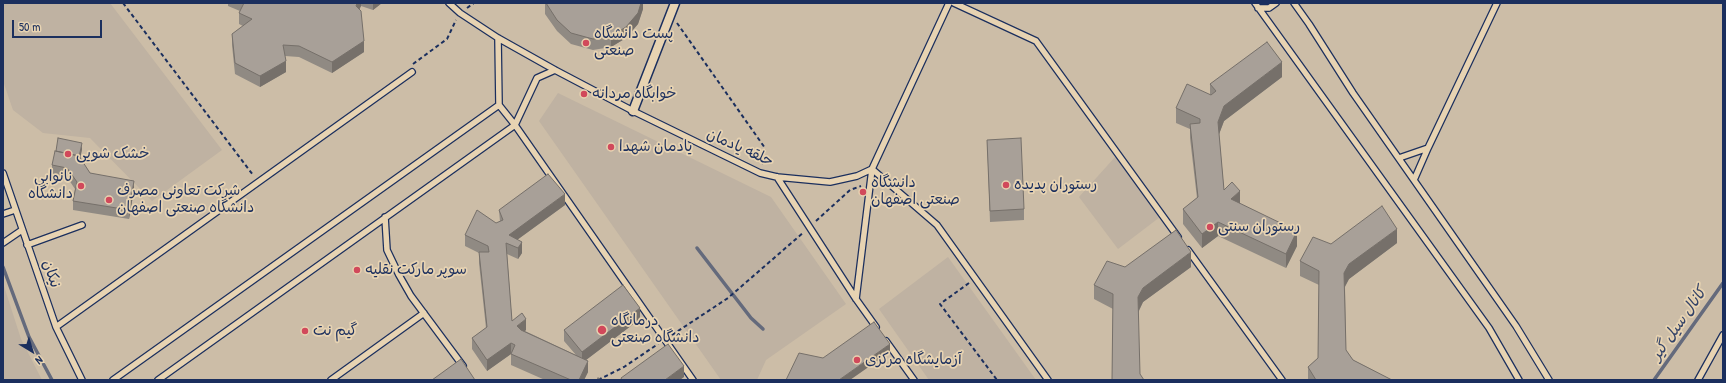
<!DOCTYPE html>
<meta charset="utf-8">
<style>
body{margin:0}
#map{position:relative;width:1726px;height:383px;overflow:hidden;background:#dbc9ad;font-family:"Patrick Hand",sans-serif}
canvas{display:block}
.frame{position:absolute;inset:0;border:4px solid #1b2f5e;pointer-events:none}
.north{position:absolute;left:12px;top:331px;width:40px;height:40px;-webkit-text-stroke:3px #e7d3b2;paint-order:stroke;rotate:142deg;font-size:11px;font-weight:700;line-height:16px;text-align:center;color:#1b2f5e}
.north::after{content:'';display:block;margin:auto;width:14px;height:18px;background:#1b2f5e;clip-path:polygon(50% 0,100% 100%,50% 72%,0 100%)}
.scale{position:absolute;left:12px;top:20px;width:90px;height:18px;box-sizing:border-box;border:2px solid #1b2f5e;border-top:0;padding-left:5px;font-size:12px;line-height:14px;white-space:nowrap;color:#1b2f5e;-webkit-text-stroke:3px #e7d3b2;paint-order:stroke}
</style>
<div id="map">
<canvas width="1726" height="383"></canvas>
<div class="frame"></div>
<div class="north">N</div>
<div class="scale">50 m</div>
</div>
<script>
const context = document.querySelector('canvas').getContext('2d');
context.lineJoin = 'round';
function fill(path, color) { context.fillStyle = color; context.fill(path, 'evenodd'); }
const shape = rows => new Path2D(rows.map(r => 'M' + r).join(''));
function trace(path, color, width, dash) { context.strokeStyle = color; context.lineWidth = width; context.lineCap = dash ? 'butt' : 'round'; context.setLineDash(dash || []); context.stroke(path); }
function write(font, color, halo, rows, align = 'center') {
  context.font = font + ' "Patrick Hand","Playpen Sans Arabic",sans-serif'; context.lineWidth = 3.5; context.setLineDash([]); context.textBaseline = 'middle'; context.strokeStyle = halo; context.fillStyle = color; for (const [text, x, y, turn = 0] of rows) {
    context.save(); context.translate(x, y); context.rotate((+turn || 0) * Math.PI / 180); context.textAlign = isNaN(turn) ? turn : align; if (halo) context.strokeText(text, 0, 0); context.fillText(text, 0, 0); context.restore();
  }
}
fill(shape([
 [3,3,1723,3,1723,380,3,380]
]), '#ccbda7');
fill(shape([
 [3,3,110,3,222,150,152,201,90,138,43,133,13,110,3,81],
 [558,93,771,197,846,304,766,360,757,380,721,380,539,121],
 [1116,156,1160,217,1118,249,1079,197],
 [948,257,1036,380,929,380,879,309],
 [3,283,21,339,42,380,3,380]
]), '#bfb2a2');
trace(shape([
 [697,248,751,318,763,329],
 [3,267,29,337,52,380],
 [1654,380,1723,283]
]), '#646a7c', 3.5);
const service = shape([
 [449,3,460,13,498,38,555,70,633,111,760,173,777,177,830,182,857,176,872,169,949,3],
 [954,3,1036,41,1178,237],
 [1255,3,1489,328,1519,380],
 [1294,3,1309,24,1353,93,1516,326,1549,380],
 [1258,8,1269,8,1276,3],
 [498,38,499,105,515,125,693,380],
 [1428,148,1497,3],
 [1399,158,1428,148,1414,180],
 [872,169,937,225,1048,380],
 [3,173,56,327,82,380],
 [777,177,856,299,876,327],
 [3,214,15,210],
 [385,217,387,250,399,275,411,296,463,366],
 [3,243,22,230],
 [27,245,82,225],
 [1188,250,1282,380],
 [856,299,872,169],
 [56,327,412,72],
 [886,341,914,380],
 [113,380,499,105],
 [158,380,515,125,537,78,555,70],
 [331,380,424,313],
 [1698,380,1723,335]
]);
const pedestrian = shape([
 [633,111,675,3]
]);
trace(service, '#1b2f5e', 8);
trace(pedestrian, '#1b2f5e', 11);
trace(shape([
 [123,3,253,175],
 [467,8,474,3],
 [677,23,765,148,762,164],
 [413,64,447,39,456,20],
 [816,221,850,190,861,186],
 [969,283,940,304,997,380],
 [672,335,728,298,804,232],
 [598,380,624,367,658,344]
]), '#1b2f5e', 2, [4, 3]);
trace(service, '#e7d3b2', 5.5);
trace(pedestrian, '#e7d3b2', 8);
fill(shape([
 [228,3,382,3,373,10,361,6,359,9,364,52,332,73,299,57,285,56,286,72,260,87,235,74,232,45,232,34,243,26,239,24,239,13,240,11,228,6],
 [545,3,643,9,638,24,626,38,611,47,593,50,571,44,557,31,545,14],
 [1282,77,1224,121,1219,134,1224,190,1240,204,1297,246,1286,268,1218,236,1202,248,1183,224,1183,209,1197,198,1190,138,1190,129,1176,123,1176,108,1210,94,1210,84],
 [987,140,1024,209,1024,220,990,222],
 [82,149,80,158,90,173,134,190,129,219,73,210,73,201,75,189,67,177,52,174,52,165,56,151],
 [565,205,517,240,522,253,518,259,507,254,512,321,526,330,525,331,576,355,564,341,564,330,640,319,586,360,588,372,584,380,545,380,511,365,511,354,487,371,472,349,472,338,486,328,479,263,479,253,465,246,465,235,500,222,499,210],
 [1397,243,1349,279,1345,287,1346,350,1353,360,1392,380,1308,380,1308,367,1318,358,1319,285,1300,276,1300,261],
 [1125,267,1191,267,1143,302,1139,311,1112,380,1113,309,1094,299,1094,285]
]), '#908a83');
fill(shape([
 [357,3,361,3,361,6,356,17,356,6],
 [373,3,382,3,373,10],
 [641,3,643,3,643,9,638,24,626,38,611,47,611,36],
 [364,41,364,52,332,73,332,62],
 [286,61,286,72,260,87,260,76],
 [1282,62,1282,77,1224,121,1218,137,1218,122,1224,106],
 [82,143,82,149,79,165,79,159],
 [134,181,134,190,129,219,129,210],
 [1240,191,1240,206,1231,199],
 [565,194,565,205,510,245,509,235],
 [1218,222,1218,236,1202,248,1202,234],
 [1397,229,1397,243,1349,279,1344,288,1344,273,1349,264],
 [1297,231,1297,246,1286,268,1286,254],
 [522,242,522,253,518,259,518,248],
 [1191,252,1191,267,1143,302,1138,312,1138,297,1143,288],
 [640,308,640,319,582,363,582,352],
 [526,319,526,330,517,337,517,326],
 [511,343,511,354,487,371,487,360],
 [890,344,890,352,850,380,839,380],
 [588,361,588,372,584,380,579,380],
 [684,366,684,377,680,380,665,380]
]), '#76706a');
const building = shape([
 [244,3,357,3,356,6,361,11,364,41,332,62,299,46,283,45,286,61,260,76,235,63,232,34,252,19,239,13,244,3],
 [546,3,641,3,638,13,626,27,611,36,593,39,571,33,557,20,546,3],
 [1267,42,1282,62,1224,106,1218,122,1224,190,1232,182,1240,191,1231,199,1297,231,1286,254,1218,222,1202,234,1183,209,1198,197,1190,124,1200,123,1200,119,1176,108,1187,84,1211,95,1216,91,1210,84,1267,42],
 [58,138,82,143,79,157,79,156,56,151,58,138],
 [1021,138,1024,209,990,211,987,140,1021,138],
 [55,151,79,156,90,173,134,181,129,210,73,201,77,182,67,168,52,165,55,151],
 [548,174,565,194,509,235,522,242,518,248,506,243,512,321,522,313,526,319,517,326,521,330,588,361,579,380,571,380,511,354,515,345,511,343,487,360,472,338,487,327,479,252,489,252,488,246,465,235,477,210,496,223,503,220,499,210,548,174],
 [1382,206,1397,229,1349,264,1344,273,1346,350,1353,360,1392,380,1316,380,1308,367,1318,358,1319,271,1300,261,1313,237,1331,244,1382,206],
 [1176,230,1191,252,1143,288,1138,297,1140,374,1144,380,1112,380,1113,294,1094,285,1107,261,1125,267,1176,230],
 [623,285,640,308,582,352,564,330,623,285],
 [874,322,890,344,839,380,786,380,799,353,823,358,874,322],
 [668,344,684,366,665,380,622,380,621,378,668,344],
 [461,359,475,380,432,380,461,359],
 [598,378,602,380,597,380,598,378]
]);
fill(building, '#a8a098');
trace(building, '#76706a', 1);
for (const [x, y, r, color] of [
 [586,43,4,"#d1495b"],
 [584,94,4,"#d1495b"],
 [611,147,4,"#d1495b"],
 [68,154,4,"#d1495b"],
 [1006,185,4,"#d1495b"],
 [81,186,4,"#d1495b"],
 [863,192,4,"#d1495b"],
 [109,200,4,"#d1495b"],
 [1210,227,4,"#d1495b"],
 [357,270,4,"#d1495b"],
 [602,330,5,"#d1495b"],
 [305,331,4,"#d1495b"],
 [857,360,4,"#d1495b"]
]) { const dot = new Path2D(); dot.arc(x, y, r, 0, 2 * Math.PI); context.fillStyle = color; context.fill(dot); trace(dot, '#e7d3b2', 1.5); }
write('15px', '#1b2f5e', '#e7d3b2', [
 ["پست دانشگاه",594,34],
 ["صنعتی",594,51],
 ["خوابگاه مردانه",592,94],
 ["یادمان شهدا",619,147],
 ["خشک شویی",76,154],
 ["نانوایی",73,177,"right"],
 ["دانشگاه",73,194,"right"],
 ["دانشگاه",871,183],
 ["صنعتی اصفهان",871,200],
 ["رستوران پدیده",1014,185],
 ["شرکت تعاونی مصرف",117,191],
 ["دانشگاه صنعتی اصفهان",117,208],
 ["رستوران سنتی",1218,227],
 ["سوپر مارکت نقلیه",365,270],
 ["درمانگاه",611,321],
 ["دانشگاه صنعتی",611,338],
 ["گیم نت",313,331],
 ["آزمایشگاه مرکزی",865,360]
], 'left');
write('15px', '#1b2f5e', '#e7d3b2', [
 ["حلقه یادمان",740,148,24],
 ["نیکان",51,274,71]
]);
write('italic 16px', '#334368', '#e7d3b2', [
 ["کانال سیل گیر",1679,324,-55]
]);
</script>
